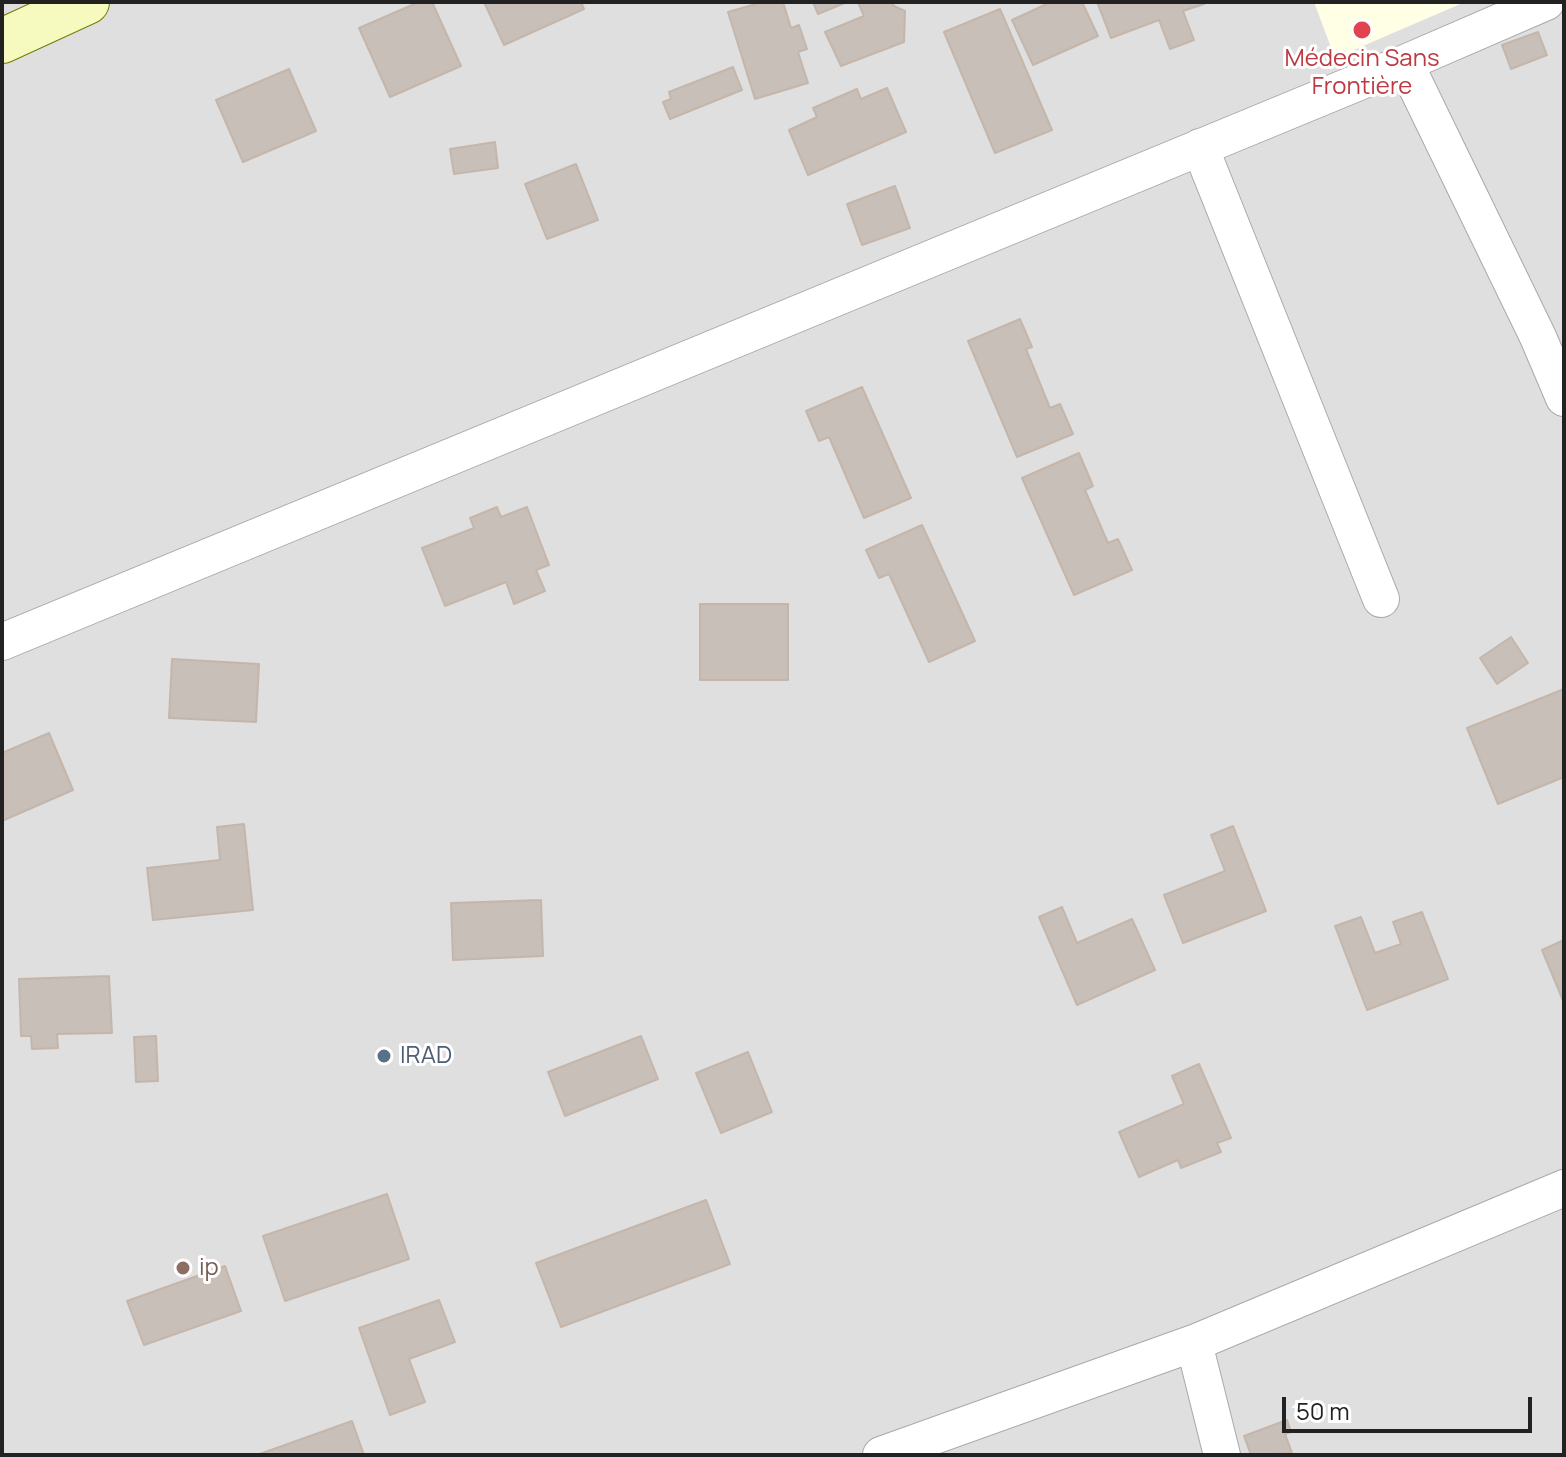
<!DOCTYPE html>
<meta charset="utf-8">
<style>
body{margin:0}
#map{position:relative;width:1566px;height:1457px;overflow:hidden;background:#f2efe9;font-family:Manrope,sans-serif}
canvas{display:block}
.frame{position:absolute;inset:0;border:4px solid #222;pointer-events:none}
.scale{position:absolute;left:1282px;top:1397px;width:250px;height:36px;box-sizing:border-box;border:4px solid #222;border-top:0;padding-left:10px;font-size:24px;line-height:28px;white-space:nowrap;color:#222;-webkit-text-stroke:6px #fff;paint-order:stroke}
</style>
<div id="map">
<canvas width="1566" height="1457"></canvas>
<div class="frame"></div>
<div class="scale">50 m</div>
</div>
<script>
const context = document.querySelector('canvas').getContext('2d');
context.lineJoin = 'round';
function fill(path, color) { context.fillStyle = color; context.fill(path, 'evenodd'); }
const shape = rows => new Path2D(rows.map(r => 'M' + r).join(''));
function trace(path, color, width, dash) { context.strokeStyle = color; context.lineWidth = width; context.lineCap = dash ? 'butt' : 'round'; context.setLineDash(dash || []); context.stroke(path); }
function write(font, color, halo, rows, align = 'center') {
  context.font = font + ' Manrope,sans-serif'; context.lineWidth = 6; context.setLineDash([]); context.textBaseline = 'middle'; context.strokeStyle = halo; context.fillStyle = color; for (const [text, x, y, turn = 0] of rows) {
    context.save(); context.translate(x, y); context.rotate((+turn || 0) * Math.PI / 180); context.textAlign = isNaN(turn) ? turn : align; if (halo) context.strokeText(text, 0, 0); context.fillText(text, 0, 0); context.restore();
  }
}
fill(shape([
 [2,2,1564,2,1564,1455,2,1455]
]), '#e0dfdf');
fill(shape([
 [1314,2,1465,2,1335,58]
]), '#ffffe5');
const building = shape([
 [419,2,432,2,461,66,390,97,359,28,419,2],
 [484,2,581,2,584,9,504,45,484,2],
 [763,2,783,2,791,28,799,25,807,49,798,52,808,83,755,99,728,12,763,2],
 [813,2,847,2,818,14,813,2],
 [858,2,892,2,894,6,905,11,904,42,841,66,825,32,864,16,858,2],
 [1051,2,1082,2,1098,36,1033,65,1012,20,1051,2],
 [1097,2,1204,2,1204,4,1183,11,1194,40,1170,49,1159,20,1111,38,1097,2],
 [1000,9,1052,130,995,153,944,32,1000,9],
 [1538,32,1547,55,1511,69,1502,45,1538,32],
 [733,67,742,90,670,119,663,102,671,99,669,92,733,67],
 [289,69,316,131,243,162,216,100,289,69],
 [887,88,906,132,808,175,789,130,817,117,813,108,857,89,861,99,887,88],
 [495,142,498,168,454,174,450,149,495,142],
 [576,164,598,220,547,239,525,184,576,164],
 [895,186,910,228,862,245,847,204,895,186],
 [1020,319,1032,347,1026,349,1050,408,1060,404,1073,434,1017,457,968,341,1020,319],
 [862,387,911,498,864,518,829,437,819,441,806,411,862,387],
 [1079,453,1093,486,1085,490,1108,543,1118,539,1132,570,1074,595,1022,478,1079,453],
 [497,507,501,517,527,507,549,565,536,570,545,591,514,604,506,582,445,606,422,548,474,528,470,518,497,507],
 [922,525,975,641,929,662,889,574,879,578,866,550,922,525],
 [700,604,788,604,788,680,700,680,700,604],
 [1511,637,1528,663,1497,684,1480,658,1511,637],
 [172,659,259,664,256,722,169,718,172,659],
 [1564,689,1564,777,1498,804,1467,728,1564,689],
 [49,733,73,790,2,821,2,753,49,733],
 [244,824,253,910,153,920,147,868,220,860,217,827,244,824],
 [1233,826,1266,911,1183,943,1164,895,1225,871,1211,835,1233,826],
 [541,900,543,956,453,960,451,903,541,900],
 [1062,907,1077,943,1132,919,1155,970,1077,1005,1039,917,1062,907],
 [1422,912,1448,979,1367,1010,1335,926,1361,917,1375,953,1401,944,1393,922,1422,912],
 [1564,940,1564,1003,1542,950,1564,940],
 [109,976,112,1033,57,1034,58,1048,32,1049,31,1036,21,1036,19,979,109,976],
 [156,1036,158,1081,136,1082,134,1037,156,1036],
 [641,1036,658,1079,565,1116,548,1072,641,1036],
 [748,1052,772,1112,721,1133,696,1073,748,1052],
 [1199,1064,1231,1138,1217,1143,1221,1152,1181,1168,1178,1160,1139,1177,1119,1132,1184,1104,1172,1076,1199,1064],
 [387,1194,409,1259,285,1301,263,1236,387,1194],
 [706,1200,730,1264,561,1327,536,1263,706,1200],
 [225,1266,241,1311,144,1345,127,1301,225,1266],
 [439,1300,455,1342,409,1359,425,1402,390,1415,359,1328,439,1300],
 [1287,1420,1291,1432,1285,1434,1292,1453,1251,1455,1244,1436,1287,1420],
 [352,1421,364,1455,257,1455,352,1421]
]);
fill(building, '#c7bfb8');
trace(building, '#c4b6ab', 2);
const street = shape([
 [1405,63,1538,337,1564,398],
 [1200,147,1381,599],
 [2,642,1405,63,1546,2],
 [1194,1343,1222,1455],
 [881,1455,1194,1343,1564,1188]
]);
const secondary = shape([
 [2,41,87,2]
]);
trace(street, '#a9a9a9', 38);
trace(secondary, '#707d05', 46);
trace(street, '#fff', 36);
trace(secondary, '#f7fabf', 44);
for (const [x, y, r, color] of [
 [1362,30,10,"#e0444e"],
 [384,1056,8,"#5c6f8a"],
 [183,1268,8,"#8d6e63"]
]) { const dot = new Path2D(); dot.arc(x, y, r, 0, 2 * Math.PI); context.fillStyle = color; context.fill(dot); trace(dot, '#fff', 3); }
write('24px', '#be3a42', '#fff', [
 ["Médecin Sans",1362,59],
 ["Frontière",1362,87]
]);
write('24px', '#4e5e75', '#fff', [
 ["IRAD",400,1056]
], 'left');
write('24px', '#785e54', '#fff', [
 ["ip",199,1268]
], 'left');
</script>
